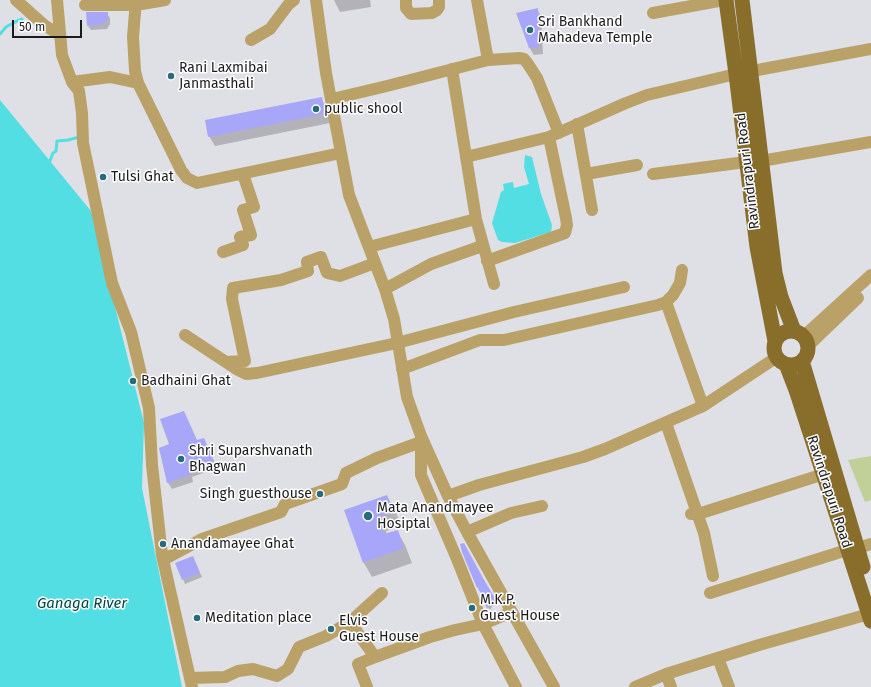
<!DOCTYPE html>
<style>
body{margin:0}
#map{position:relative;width:871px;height:687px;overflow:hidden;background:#dfdfe6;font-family:"Fira Sans",sans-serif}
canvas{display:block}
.scale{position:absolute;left:12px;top:20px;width:70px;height:18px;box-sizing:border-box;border:2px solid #1b1b1d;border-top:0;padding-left:5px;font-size:12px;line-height:14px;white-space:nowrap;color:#1b1b1d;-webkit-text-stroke:3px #fff;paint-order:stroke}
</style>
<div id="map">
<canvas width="871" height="687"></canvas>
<div class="scale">50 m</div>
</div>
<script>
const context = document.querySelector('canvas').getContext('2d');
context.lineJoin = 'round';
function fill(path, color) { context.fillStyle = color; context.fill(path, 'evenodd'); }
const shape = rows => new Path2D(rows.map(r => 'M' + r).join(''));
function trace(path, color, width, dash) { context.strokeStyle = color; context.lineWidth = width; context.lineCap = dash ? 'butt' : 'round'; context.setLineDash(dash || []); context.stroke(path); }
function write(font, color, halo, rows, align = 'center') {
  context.font = font + ' "Fira Sans",sans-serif'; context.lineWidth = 3; context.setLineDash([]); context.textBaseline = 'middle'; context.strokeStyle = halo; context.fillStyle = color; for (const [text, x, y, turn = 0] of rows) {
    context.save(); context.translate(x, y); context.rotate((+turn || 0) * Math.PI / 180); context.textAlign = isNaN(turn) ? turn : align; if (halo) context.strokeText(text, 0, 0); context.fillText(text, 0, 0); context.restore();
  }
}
fill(shape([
 [871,456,871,500,865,502,848,460]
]), '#c1cf98');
fill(shape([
 [0,100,91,211,144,423,142,488,182,687,0,687],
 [525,155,532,157,541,194,552,225,551,232,515,243,502,242,498,240,492,223,501,192,504,190,503,184,513,182,514,188,529,184,524,167]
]), '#52dee3');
fill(shape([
 [334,0,370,0,371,7,340,12],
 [537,9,541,16,543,54,534,55,529,47],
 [107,14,110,18,110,24,107,29,91,30,88,26],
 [321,99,327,108,330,123,215,146,209,136],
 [197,441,207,446,217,468,192,477,193,482,172,489,168,483,160,449],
 [387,496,395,510,401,526,386,531,387,535,397,531,405,545,412,563,372,577,364,563,345,511],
 [193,557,202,577,185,584,183,579],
 [483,580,498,604,492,606,491,609,489,609,478,587]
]), '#0003');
trace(shape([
 [0,34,6,27,15,22,22,19],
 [49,163,53,153,56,151,57,141,68,140,79,137]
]), '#52dee3', 3);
fill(shape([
 [538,8,539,47,529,48,516,13],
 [86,12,108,12,108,19,104,24,87,26],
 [322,97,325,114,208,137,205,120],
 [184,411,197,440,204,438,214,461,189,471,190,475,167,483,159,448,169,444,160,419],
 [387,495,393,512,378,517,384,534,398,530,404,548,363,563,344,510],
 [464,543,483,578,496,600,490,602,487,609,480,591,479,591,478,587,477,588,462,552,460,544],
 [193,556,200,573,182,580,175,563]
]), '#a8a6f9');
trace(shape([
 [16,0,44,25,60,35],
 [57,0,62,55,72,82,79,91,82,113,83,143,112,283,131,332,149,408,152,465,162,555,192,687],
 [136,0,133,37,135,71,138,83,181,170,187,178,197,183,341,153],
 [316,0,326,73,349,195,385,289,394,319,407,397,421,436,448,496,467,532,554,687],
 [406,0,406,8,411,14,432,13,437,10,439,7,439,0],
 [477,0,488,60],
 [85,5,136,5,165,0],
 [653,13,724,0],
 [251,40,270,29,288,5,294,0],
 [452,69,476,219,494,284],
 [72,82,110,77,138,83],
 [332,99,387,86,488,60,519,58,524,59,528,64,537,78,559,133],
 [577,124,592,210],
 [466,157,549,137,626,103,647,95,736,74,871,49],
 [761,161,871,142],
 [586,174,637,165],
 [653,174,746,162],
 [369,247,476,219],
 [223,252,243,245,240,237,251,235,243,210,254,207,243,174],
 [487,261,565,233,567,225,566,218,549,137],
 [385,289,431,264,482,246],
 [666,302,703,406],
 [185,335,238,370,246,374,257,373,397,343,514,312,624,287],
 [804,336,871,275],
 [808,346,858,298],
 [226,362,245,361,232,299,233,288,281,280,308,271,307,262,321,257,327,273,340,276,375,263],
 [402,369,480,340,504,340,658,305,666,302,673,295,680,283,682,270],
 [666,423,704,533,713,576],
 [421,439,421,475,457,559,483,624,516,687],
 [448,496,479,485,583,457,605,449,703,406,777,357],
 [691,514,698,514,824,474],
 [467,532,511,513,542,506],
 [858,548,871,544],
 [163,560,202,539,281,512,285,504,342,484,346,473,377,458,421,442],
 [710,593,847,550],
 [350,622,382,593],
 [718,658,729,687],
 [666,674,671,687],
 [190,678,225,677,238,671,253,669,277,676,288,669,299,647,326,636,350,622,375,657,430,637,455,630,483,624,512,612],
 [367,687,358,664,375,657],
 [635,687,666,674,759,645,869,614]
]), '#baa168', 12);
trace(shape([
 [726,0,736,74,757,247,775,341],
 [742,0,775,273,781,297,794,331],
 '774 348a17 17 0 1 1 34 0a17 17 0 1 1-34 0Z',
 [802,361,863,567],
 [786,364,796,390,871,621]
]), '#896e2b', 15);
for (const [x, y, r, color] of [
 [530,30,4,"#276b7c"],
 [171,76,4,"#276b7c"],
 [316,109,4,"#276b7c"],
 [103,177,4,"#276b7c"],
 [133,381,4,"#276b7c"],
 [181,459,4,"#276b7c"],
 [320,494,4,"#276b7c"],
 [368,516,5,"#276b7c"],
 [163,544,4,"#276b7c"],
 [472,608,4,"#276b7c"],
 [197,618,4,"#276b7c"],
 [331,629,4,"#276b7c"]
]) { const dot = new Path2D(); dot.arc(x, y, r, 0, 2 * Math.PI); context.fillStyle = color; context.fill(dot); trace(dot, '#fff', 1.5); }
write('14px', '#1b1b1d', '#fff', [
 ["Sri Bankhand",538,22],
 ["Mahadeva Temple",538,38],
 ["Rani Laxmibai",179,68],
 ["Janmasthali",179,84],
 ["public shool",324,109],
 ["Tulsi Ghat",111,177],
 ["Badhaini Ghat",141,381],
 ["Shri Suparshvanath",189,451],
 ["Bhagwan",189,467],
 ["Singh guesthouse",312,494,"right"],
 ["Mata Anandmayee",377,508],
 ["Hosiptal",377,524],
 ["Anandamayee Ghat",171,544],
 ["M.K.P.",480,600],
 ["Guest House",480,616],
 ["Meditation place",205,618],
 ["Elvis",339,621],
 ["Guest House",339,637]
], 'left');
write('14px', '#1b1b1d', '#fff', [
 ["Ravindrapuri Road",748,171,-97],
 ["Ravindrapuri Road",829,492,72]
]);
write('italic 15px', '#024548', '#fff', [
 ["Ganaga River",82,604]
]);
</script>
